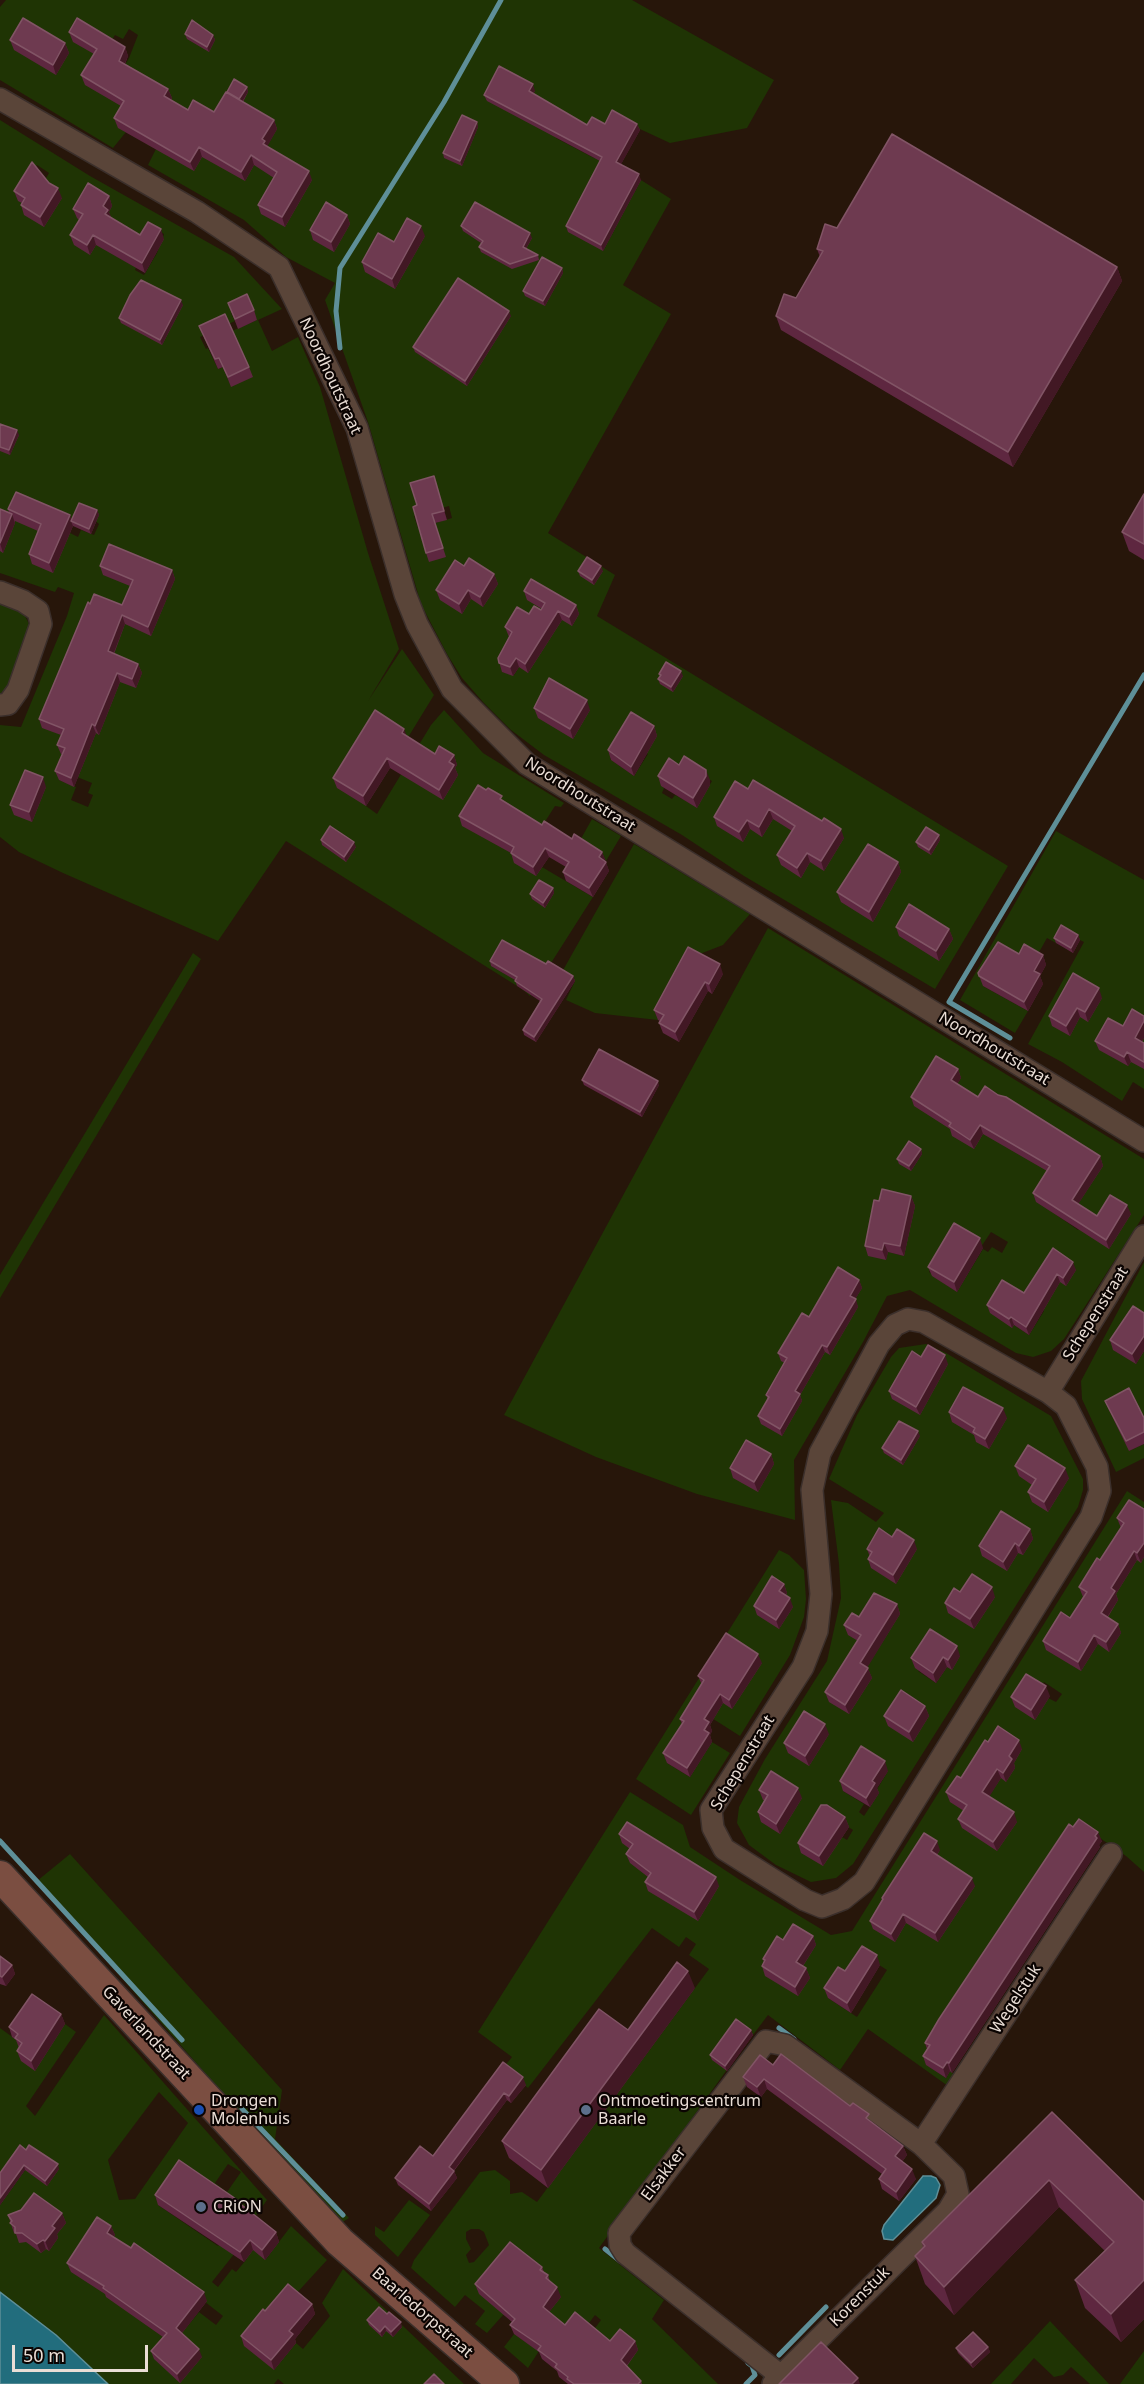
<!DOCTYPE html>
<style>
body{margin:0}
#map{position:relative;width:1144px;height:2384px;overflow:hidden;background:#27160a;font-family:"Noto Sans",sans-serif}
canvas{display:block}
.scale{position:absolute;left:12px;top:2345px;width:136px;height:27px;box-sizing:border-box;border:3px solid #eaded6;border-top:0;padding-left:8px;font-size:18px;line-height:21px;white-space:nowrap;color:#eaded6;-webkit-text-stroke:4px #0b0402;paint-order:stroke}
</style>
<div id="map">
<canvas width="1144" height="2384"></canvas>
<div class="scale">50 m</div>
</div>
<script>
const context = document.querySelector('canvas').getContext('2d');
context.lineJoin = 'round';
function fill(path, color) { context.fillStyle = color; context.fill(path, 'evenodd'); }
const shape = rows => new Path2D(rows.map(r => 'M' + r).join(''));
function trace(path, color, width, dash) { context.strokeStyle = color; context.lineWidth = width; context.lineCap = dash ? 'butt' : 'round'; context.setLineDash(dash || []); context.stroke(path); }
function write(font, color, halo, rows, align = 'center') {
  context.font = font + ' "Noto Sans",sans-serif'; context.lineWidth = 4.5; context.setLineDash([]); context.textBaseline = 'middle'; context.strokeStyle = halo; context.fillStyle = color; for (const [text, x, y, turn = 0] of rows) {
    context.save(); context.translate(x, y); context.rotate((+turn || 0) * Math.PI / 180); context.textAlign = isNaN(turn) ? turn : align; if (halo) context.strokeText(text, 0, 0); context.fillText(text, 0, 0); context.restore();
  }
}
fill(shape([
 [6,0,632,0,774,80,747,128,670,143,614,117,607,130,590,132,567,119,556,138,594,158,596,157,606,161,603,251,641,180,671,199,623,285,671,314,548,533,615,575,597,616,1008,866,935,989,744,876,682,835,544,755,511,730,483,702,462,678,447,654,421,604,368,422,325,300,335,283,286,257,244,220,148,165,156,149,146,144,172,99,118,127,126,132,113,148,0,80,0,7],
 [129,29,138,35,129,58,106,97,108,46,115,35,123,39],
 [449,506,452,518,418,528,414,516],
 [552,635,519,667,514,675,502,672,515,641,508,636],
 [616,748,648,754,634,776,610,759],
 [687,766,712,781,697,807,675,795,672,799,662,793,664,788,662,785],
 [0,120,90,176,234,257,282,309,258,320,272,351,298,337,320,387,368,553,399,649,368,701,402,649,434,695,366,806,377,814,431,725,444,710,483,753,564,803,561,807,555,806,539,831,530,860,593,897,530,996,522,989,530,976,512,978,519,982,517,986,286,841,218,941,63,873,19,852,0,837,0,725,21,727,67,616,74,593,58,587,55,592,0,573],
 [37,165,49,173,29,208,32,172],
 [157,230,164,234,157,253,144,275,135,270,136,267,118,257],
 [231,313,257,320,232,331,231,386,223,367,218,369,208,348,206,349,200,337,235,321],
 [80,508,99,524,94,535,81,530,78,537,70,533],
 [62,771,92,783,88,793,93,795,88,807,71,800,76,787,59,780],
 [0,603,18,610,25,616,29,624,29,634,9,685,0,694],
 [592,819,621,836,606,861,578,844],
 [1056,831,1144,880,1144,1089,1133,1082,1122,1101,1062,1062,1028,1044,1084,942,1080,940,1056,943,1047,938,1038,954,983,986,1028,1011,1015,1033,960,1000],
 [634,844,750,914,723,945,692,957,658,1020,595,1013,566,1000,575,981,562,972],
 [768,928,1144,1159,1144,1215,1064,1339,1051,1351,1033,1357,1016,1353,910,1290,887,1296,863,1342,794,1460,795,1520,697,1494,596,1457,504,1415],
 [1066,1204,1086,1217,1078,1230,1058,1216],
 [878,1210,904,1256,888,1252,886,1260],
 [991,1232,1008,1242,1002,1253,992,1247,988,1252,983,1249,957,1292,929,1272,934,1261,981,1247],
 [1033,1292,1044,1311,1029,1335,1014,1325],
 [805,1321,823,1355,810,1377],
 [193,953,201,959,0,1298,0,1275],
 [1144,1262,1144,1321,1136,1364,1144,1351,1144,1421,1129,1451,1144,1444,1144,1458,1116,1472,1082,1399,1081,1381],
 [926,1344,946,1353,1051,1416,1083,1479,1083,1490,1078,1507,853,1864,836,1878,811,1882,776,1865,749,1845,737,1823,739,1807,765,1759,827,1661,841,1598,839,1564,831,1500,848,1503,876,1522,884,1513,829,1479,857,1415,891,1357,899,1348],
 [960,1656,952,1669,947,1667,936,1683,918,1671],
 [888,1771,876,1791,879,1793,864,1816,859,1812,864,1804,843,1791],
 [827,1813,853,1830,847,1840,842,1837,833,1849],
 [1127,1491,1144,1502,1144,1517,1128,1532,1144,1557,1144,1872,1126,1856,1084,1827,927,2065,946,2078,950,2071,955,2075,948,2086,868,2029,840,2070,768,2015,753,2035,739,2024,726,2071,599,2248,664,2300,652,2319,718,2384,638,2384,587,2339,601,2320,595,2315,586,2327,569,2334,503,2315,487,2333,475,2324,485,2311,465,2295,455,2307,411,2268,414,2260,480,2172,495,2170,510,2181,510,2194,522,2192,537,2202,617,2094,611,2060,631,2075,709,1969,689,1955,696,1944,686,1937,679,1947,652,1928,528,2088,503,2068,512,2057,478,2032,630,1792,683,1825,690,1847,740,1880,831,1935,852,1931],
 [1044,1682,1062,1694,1056,1702,1048,1698,1035,1719,1039,1690],
 [865,1956,887,1970,857,2017,828,1998],
 [471,2229,479,2229,484,2232,489,2245,474,2262,469,2263,466,2255,471,2249,466,2239,466,2232],
 [779,1550,789,1555,804,1570,806,1599,804,1617,790,1655,740,1736,696,1708,667,1763,690,1777,712,1742,730,1753,691,1815,636,1779],
 [70,1854,282,2090,275,2139,349,2218,341,2223,247,2121,37,1881],
 [104,2015,267,2200,252,2221,242,2244,212,2282,218,2287,232,2269,236,2272,246,2260,251,2248,266,2259,291,2226,327,2260,294,2296,274,2370,296,2343,303,2349,330,2316,322,2303,343,2269,464,2384,284,2384,278,2379,274,2384,108,2384,56,2335,0,2292,0,2205,25,2170,44,2157,0,2180,0,2028,22,2044,34,2070,65,2024,76,2032,26,2106,35,2116],
 [159,2092,188,2123,135,2199,119,2200,108,2160],
 [228,2164,241,2172,227,2192,215,2183],
 [158,2205,242,2211,218,2246],
 [200,2298,223,2316,216,2325,199,2312,186,2328,180,2324],
 [409,2200,430,2215,398,2257,375,2235,375,2226,384,2232],
 [1050,2321,1109,2384,1090,2384,1071,2367,1063,2375,1054,2377,1034,2358,1011,2384,991,2384],
 [514,2334,539,2351,528,2368,504,2347],
 [1144,2351,1144,2384,1120,2384]
]), '#1f3404');
const water = shape([
 [923,2176,931,2176,936,2178,940,2185,936,2198,893,2240,884,2239,882,2231,884,2225,923,2176],
 [0,2292,56,2335,108,2384,0,2384,0,2292]
]);
fill(water, '#226d7d');
trace(water, '#5e8f98', 1.5);
trace(shape([
 [340,348,336,311,340,268,444,102,501,0],
 [1010,1038,949,1002,1144,675],
 [0,1841,182,2040],
 [779,2028,794,2039],
 [242,2109,343,2215],
 [605,2249,620,2261],
 [779,2355,826,2307],
 [746,2384,755,2375,752,2366,748,2363]
]), '#5e8f98', 5);
const minor = shape([
 [0,99,197,212,279,267,357,428,405,594,417,624,452,689,527,764,1144,1141],
 [0,592,23,601,38,611,41,624,18,690,8,704,0,705],
 [1048,1392,924,1322,908,1319,895,1325,879,1344,820,1453,812,1490,821,1594,817,1631,803,1667,711,1810,713,1828,724,1849,805,1900,822,1907,843,1899,864,1882,1091,1517,1100,1491,1097,1467,1066,1406,1048,1392,1144,1236],
 [921,2144,1111,1854],
 [773,2384,948,2211,958,2194,954,2176,921,2144,785,2045,766,2041,619,2233,620,2245,625,2253,781,2376]
]);
const secondary = shape([
 [0,1876,340,2242,504,2384]
]);
trace(minor, '#3b2f2b', 24);
trace(secondary, '#3b2f2b', 33);
trace(minor, '#5a4539', 21);
trace(secondary, '#7b4e41', 30);
fill(shape([
 [69,32,125,47,128,56,125,64,168,89,172,98,171,100,188,110,214,112,227,92,247,87,248,92,243,102,274,120,277,129,267,146,312,180,285,227,261,214,258,205,274,178,254,165,245,181,202,157,194,171,118,128,114,118,121,106,85,85,81,75,94,54,73,42],
 [185,34,213,35,215,40,209,52,187,39],
 [10,40,65,43,69,53,56,75,14,50],
 [535,91,533,94,587,125,605,124,637,124,640,130,621,164,641,180,603,251,568,232,566,226,600,161,487,101,484,95],
 [477,122,478,127,462,166,444,158,443,153],
 [14,191,62,198,44,227,24,215,21,205,22,203,18,201],
 [109,196,112,206,109,212,111,218,140,235,164,239,145,273,96,245,90,255,74,245,70,235,79,220,77,218,73,209],
 [347,215,350,224,334,252,313,240,310,230],
 [461,226,532,238,526,249,538,255,539,260,512,269,481,252,479,247,481,243,463,231],
 [837,228,1117,267,1122,281,1013,467,781,330,776,316,796,298,820,257,817,249],
 [425,236,395,289,365,272,362,262,394,242],
 [562,268,563,273,545,306,525,296,523,291],
 [228,303,254,310,257,320,238,329],
 [183,305,162,345,121,323,119,318],
 [511,316,467,386,415,352,413,347],
 [199,326,249,367,253,377,231,387,223,367,218,369],
 [0,424,19,435,10,455,0,451],
 [434,476,447,520,435,523,446,557,429,562,426,553,417,505],
 [1144,494,1144,560,1129,551,1122,532],
 [0,509,9,512,8,509,72,520,97,510,99,515,91,534,73,526,53,573,32,564,29,554,38,531,15,521,15,523,3,553,0,551],
 [100,566,172,570,175,579,151,636,125,624,114,654,138,664,142,673,136,688,120,682,99,735,96,733,74,787,59,780,55,771,62,754,61,754,57,745,61,735,42,728,39,719,90,604,122,605,130,586,103,575],
 [464,566,494,574,498,584,483,607,471,599,462,614,440,600,436,590],
 [578,571,603,571,594,585,580,576],
 [524,591,576,605,579,614,572,626,562,620,528,673,519,667,513,676,502,672,498,658,509,637,505,627,529,614,541,610,542,609,527,600],
 [659,674,683,676,673,692,660,684,658,679,660,677],
 [534,708,590,710,573,739,538,718],
 [654,726,657,736,634,776,611,760,608,750],
 [407,737,435,754,454,755,457,765,455,768,458,775,443,800,390,768,366,806,337,788,333,778],
 [679,765,710,780,710,785,697,808,661,786,658,776],
 [46,787,32,822,14,815,10,805],
 [748,789,822,821,844,838,824,871,810,862,801,878,781,865,777,855,792,831,773,819,762,837,750,829,743,842,717,826,714,817],
 [504,801,542,825,602,852,609,871,593,897,566,881,563,872,566,867,549,857,536,876,514,863,511,853,462,826,459,816],
 [939,835,940,840,931,855,918,847,916,842],
 [321,840,356,847,346,862,322,845],
 [898,862,901,872,873,922,841,902,837,892],
 [553,888,554,893,545,908,532,899,530,894],
 [896,927,949,929,953,939,939,961,899,936],
 [1078,935,1080,940,1073,953,1056,943,1054,938],
 [688,947,723,974,712,994,708,991,679,1042,663,1033,659,1023,660,1021,658,1020,654,1010],
 [1043,955,1046,965,1040,976,1043,984,1028,1011,983,986,978,973],
 [490,961,573,976,575,981,536,1042,524,1035,523,1030,540,1001,517,986,515,980,491,966],
 [1102,998,1088,1022,1080,1017,1070,1036,1052,1026,1049,1016],
 [1144,1016,1144,1038,1142,1042,1144,1043,1144,1069,1131,1062,1128,1066,1099,1050,1095,1041,1123,1026],
 [958,1069,961,1078,957,1084,978,1097,1100,1156,1103,1166,1078,1204,1097,1216,1131,1214,1109,1249,1036,1202,1033,1193,1047,1171,983,1134,974,1149,952,1136,950,1129,914,1106,911,1097],
 [582,1080,659,1085,642,1117,584,1085],
 [921,1149,922,1154,911,1171,899,1164,897,1159],
 [911,1196,915,1206,904,1256,888,1252,886,1260,868,1256,865,1246,879,1201],
 [983,1248,957,1292,932,1276,928,1267],
 [1053,1248,1076,1270,1066,1286,1060,1282,1029,1335,1014,1325,1012,1328,990,1313,987,1305,1024,1293],
 [859,1280,862,1288,855,1299,858,1307,830,1355,825,1352,800,1395,802,1401,782,1436,761,1424,758,1416,768,1400,766,1395,785,1363,781,1361,778,1353,809,1317],
 [1144,1313,1144,1351,1136,1364,1113,1350,1110,1340],
 [921,1357,948,1364,920,1415,892,1399,889,1391],
 [1105,1401,1144,1418,1144,1444,1129,1451,1109,1410],
 [949,1412,1007,1418,989,1449,976,1442,974,1435,952,1422],
 [920,1436,903,1465,884,1453,882,1448],
 [771,1454,774,1464,758,1492,733,1478,730,1468],
 [1015,1466,1069,1478,1048,1512,1032,1502,1028,1492,1032,1485,1019,1476],
 [1144,1509,1144,1557,1141,1563,1137,1560,1116,1594,1118,1600,1108,1617,1118,1624,1121,1633,1109,1652,1098,1644,1081,1671,1046,1650,1043,1641,1070,1618,1083,1597,1079,1587,1100,1560,1121,1528,1117,1518],
 [1030,1529,1033,1539,1023,1555,1018,1553,1007,1571,982,1556,979,1546],
 [867,1549,917,1549,896,1584,871,1568,868,1559,870,1557],
 [784,1584,787,1593,786,1595,793,1607,779,1629,757,1615,754,1606],
 [960,1592,995,1597,974,1629,948,1613,945,1603],
 [897,1604,900,1614,867,1667,872,1678,849,1714,829,1702,825,1692,858,1641,848,1635,844,1625,859,1617],
 [960,1656,952,1670,947,1667,936,1683,915,1668,911,1658],
 [762,1663,732,1709,723,1703,710,1725,712,1731,710,1735,712,1742,690,1777,667,1763,663,1753,682,1724,680,1719,702,1685,698,1676],
 [1050,1696,1035,1720,1015,1707,1011,1697],
 [925,1706,929,1716,913,1742,888,1726,884,1716],
 [829,1734,809,1766,788,1753,784,1743],
 [988,1742,1022,1749,1014,1763,1015,1768,1006,1782,1001,1778,989,1796,1017,1822,997,1851,962,1828,958,1819,964,1811,950,1802,946,1792,961,1778],
 [888,1771,877,1788,879,1793,870,1807,843,1791,840,1781],
 [759,1790,802,1798,780,1834,761,1822,758,1812,765,1801,763,1800],
 [845,1817,849,1827,823,1866,801,1853,798,1843],
 [1073,1827,1102,1841,1099,1845,1100,1847,952,2073,950,2071,946,2078,926,2065,923,2056,927,2049,925,2043],
 [619,1834,719,1886,698,1921,648,1891,645,1882,648,1877,630,1863,626,1854,630,1849,622,1843],
 [940,1850,937,1855,975,1886,938,1942,906,1923,895,1942,873,1929,870,1921,883,1900,882,1898],
 [813,1936,816,1945,803,1966,806,1968,810,1978,798,1996,765,1976,762,1966,764,1962,763,1959,783,1940],
 [0,1956,12,1965,15,1974,6,1986,0,1984],
 [880,1965,851,2013,828,1998,824,1988,845,1971],
 [695,1988,548,2188,509,2158,502,2141,628,2030],
 [61,2014,65,2024,35,2071,21,2061,17,2051,19,2048,16,2040,12,2037,9,2027],
 [751,2030,753,2035,727,2071,712,2060,710,2055],
 [503,2062,526,2085,511,2103,507,2100,454,2171,457,2178,431,2211,398,2185,395,2178,433,2156],
 [773,2065,871,2122,903,2146,907,2155,902,2162,916,2179,899,2201,882,2189,879,2179,882,2174,767,2089,761,2097,747,2087,743,2077],
 [1052,2112,1144,2202,1144,2319,1121,2342,1085,2308,1075,2280,1105,2251,1059,2207,954,2315,925,2284,915,2256,923,2247,922,2242],
 [26,2150,59,2169,47,2186,25,2170,0,2205,0,2173],
 [155,2195,240,2204,276,2232,279,2242,265,2260,253,2250,244,2262,158,2205],
 [62,2213,66,2223,57,2234,58,2238,49,2251,46,2249,41,2253,26,2242,19,2243,16,2234,14,2233,8,2215],
 [111,2226,115,2235,113,2237,207,2301,182,2333,202,2357,180,2383,154,2359,151,2351,163,2337,106,2297,105,2294,71,2272,67,2263],
 [542,2267,544,2272,548,2275,550,2282,561,2297,549,2312,565,2325,610,2341,635,2341,638,2350,627,2366,641,2381,642,2384,568,2384,559,2377,557,2371,542,2359,539,2352,514,2334,510,2325,512,2322,479,2294,475,2284],
 [312,2304,315,2314,295,2339,296,2343,274,2370,244,2346,241,2336,265,2311],
 [387,2314,402,2327,393,2337,386,2331,382,2337,369,2325,367,2320],
 [988,2347,990,2352,973,2368,958,2353,956,2348]
]), '#5e2740');
fill(shape([
 [213,35,215,40,209,52,207,47],
 [65,43,69,53,56,75,53,65],
 [125,47,128,56,122,70,119,61],
 [533,84,535,91,531,98,529,91],
 [247,87,248,92,240,105,239,100],
 [168,89,172,98,168,105,164,96],
 [274,120,277,129,267,147,266,153,262,139],
 [477,122,478,127,462,166,460,161],
 [637,124,640,130,619,168,616,162],
 [199,147,202,157,194,171,190,162],
 [251,155,254,165,245,181,241,172],
 [309,171,312,180,285,227,282,217],
 [639,174,641,180,603,251,601,245],
 [58,188,62,198,44,227,40,217],
 [109,196,112,206,109,212,112,219,109,224,103,206],
 [347,215,350,224,334,252,331,242],
 [421,226,425,236,395,289,392,279],
 [161,229,164,239,145,273,142,263],
 [530,233,532,238,524,252,523,247],
 [93,235,96,245,90,255,87,245],
 [1117,267,1122,281,1013,467,1008,452],
 [562,268,563,273,545,306,543,301],
 [181,300,183,305,162,345,160,340],
 [509,311,511,316,467,386,465,381],
 [17,430,19,435,10,455,9,450],
 [97,510,99,515,91,534,89,529],
 [12,514,15,523,3,553,0,543],
 [70,515,73,522,71,521,73,526,53,573,49,563],
 [601,566,603,571,594,585,592,580],
 [172,570,175,579,151,636,148,627],
 [494,574,498,584,483,607,480,597],
 [468,590,471,599,462,614,459,604],
 [576,605,579,614,572,626,569,617],
 [558,611,562,620,528,673,525,664],
 [122,615,125,624,111,660,108,651],
 [516,658,519,667,513,676,510,667],
 [138,664,142,673,136,688,132,679],
 [681,671,683,676,673,692,671,687],
 [117,673,120,682,99,735,95,726],
 [587,700,590,710,573,739,570,729],
 [92,724,96,733,74,787,71,778],
 [654,726,657,736,634,776,631,767],
 [404,729,408,739,402,733],
 [454,755,457,765,455,768,458,775,443,800,439,790,449,762],
 [387,758,390,768,366,806,363,796],
 [706,770,710,780,710,785,697,808,693,798],
 [43,777,46,787,32,822,29,812],
 [769,809,773,819,762,837,759,827],
 [747,820,750,829,743,842,739,832],
 [841,829,844,838,824,871,821,861],
 [939,835,940,840,931,855,929,850],
 [354,842,356,847,346,862,344,857],
 [545,848,549,857,536,876,533,867],
 [602,852,606,861,599,857],
 [807,853,810,862,801,878,797,868],
 [606,862,609,871,593,897,589,888],
 [898,862,901,872,873,922,869,912],
 [553,888,554,893,545,908,543,903],
 [949,929,953,939,939,961,936,951],
 [1078,935,1080,940,1073,953,1071,948],
 [1043,955,1046,965,1040,976,1043,984,1028,1011,1024,1002,1034,971],
 [720,964,723,974,712,994,709,984],
 [573,976,575,981,536,1042,534,1037],
 [705,982,708,991,679,1042,675,1032],
 [1099,988,1102,998,1088,1022,1085,1012],
 [1077,1008,1080,1017,1070,1036,1066,1026],
 [1144,1021,1144,1038,1138,1048,1135,1038],
 [1127,1052,1131,1062,1128,1066,1124,1057],
 [958,1069,961,1078,954,1089,951,1080],
 [658,1081,659,1085,642,1117,640,1112],
 [980,1125,983,1134,974,1149,970,1140],
 [921,1149,922,1154,911,1171,909,1166],
 [1100,1156,1103,1166,1075,1209,1072,1200],
 [911,1196,915,1206,904,1256,900,1246],
 [1127,1205,1131,1214,1109,1249,1106,1240],
 [980,1238,983,1248,957,1292,954,1282],
 [884,1243,888,1252,886,1260,882,1250],
 [1073,1262,1076,1270,1066,1286,1063,1278],
 [1057,1274,1060,1282,1029,1335,1026,1327],
 [859,1280,862,1288,853,1303,850,1296],
 [856,1299,858,1307,830,1355,827,1347],
 [1011,1317,1014,1325,1012,1328,1009,1319],
 [1144,1336,1144,1351,1136,1364,1132,1354],
 [822,1345,825,1352,800,1395,802,1401,782,1436,780,1429,795,1391],
 [945,1355,948,1364,920,1415,916,1407],
 [1003,1408,1007,1418,989,1449,985,1439],
 [918,1431,920,1436,903,1465,901,1460],
 [771,1454,774,1464,758,1492,754,1482],
 [1065,1468,1069,1478,1048,1512,1044,1502],
 [1030,1529,1033,1539,1023,1555,1019,1546],
 [914,1540,917,1549,896,1584,893,1575],
 [1015,1543,1018,1553,1007,1571,1003,1562],
 [1144,1543,1144,1557,1141,1563,1137,1553],
 [1134,1551,1137,1560,1116,1594,1118,1600,1104,1622,1101,1613,1111,1588],
 [784,1584,787,1593,783,1600,779,1591],
 [992,1587,995,1597,974,1629,970,1619],
 [790,1598,793,1607,779,1629,776,1620],
 [897,1604,900,1614,864,1673,860,1663],
 [1118,1624,1121,1633,1109,1652,1106,1642],
 [1094,1635,1098,1644,1081,1671,1078,1662],
 [957,1646,960,1656,952,1670,948,1660],
 [758,1654,762,1663,732,1709,729,1700],
 [943,1657,947,1667,936,1683,933,1673],
 [868,1668,872,1678,849,1714,845,1705],
 [1046,1686,1050,1696,1035,1720,1031,1710],
 [720,1694,723,1703,710,1725,712,1731,710,1735,712,1742,690,1777,687,1768,704,1730,704,1719],
 [925,1706,929,1716,913,1742,909,1732],
 [825,1724,829,1734,809,1766,805,1756],
 [1019,1740,1022,1749,1014,1763,1015,1768,1006,1782,1003,1773,1009,1756],
 [885,1761,888,1771,877,1788,879,1793,870,1807,866,1798,872,1781],
 [997,1769,1001,1778,986,1802,982,1792],
 [798,1788,802,1798,780,1834,776,1824],
 [1014,1812,1017,1822,997,1851,993,1842],
 [845,1817,849,1827,823,1866,819,1856],
 [1098,1832,1102,1841,1099,1845,1100,1847,952,2073,949,2063],
 [937,1841,940,1850,934,1859,931,1851],
 [716,1877,719,1886,698,1921,694,1912],
 [972,1878,975,1886,938,1942,935,1933],
 [903,1914,906,1923,895,1942,891,1934],
 [813,1936,816,1945,799,1972,796,1962],
 [877,1955,880,1965,851,2013,847,2003],
 [12,1965,15,1974,6,1986,2,1977],
 [806,1968,810,1978,798,1996,795,1987],
 [688,1971,695,1988,548,2188,541,2170],
 [61,2014,65,2024,35,2071,31,2061],
 [751,2030,753,2035,727,2071,725,2066],
 [947,2062,950,2071,946,2078,943,2068],
 [523,2077,526,2085,511,2103,509,2096],
 [764,2079,767,2089,761,2097,757,2087],
 [504,2093,507,2100,451,2174,449,2167],
 [903,2146,907,2155,899,2166,895,2156],
 [58,2164,59,2169,47,2186,45,2181],
 [24,2165,25,2170,0,2205,0,2198],
 [912,2169,916,2179,899,2201,896,2192],
 [454,2171,457,2178,431,2211,429,2204],
 [1049,2180,1059,2207,954,2315,944,2287],
 [62,2213,66,2223,57,2234,58,2238,49,2251,45,2241,52,2226],
 [111,2226,115,2235,110,2242,107,2233],
 [276,2232,279,2242,265,2260,262,2250],
 [43,2240,46,2249,41,2253,37,2244],
 [250,2240,253,2250,244,2262,240,2252],
 [1144,2280,1144,2319,1121,2342,1111,2314],
 [557,2287,561,2297,546,2316,543,2307],
 [204,2292,207,2301,179,2337,176,2328],
 [312,2304,315,2314,295,2339,296,2343,274,2370,271,2360,289,2331],
 [401,2322,402,2327,393,2337,391,2332],
 [385,2326,386,2331,382,2337,380,2332],
 [635,2341,638,2350,624,2369,621,2360],
 [988,2347,990,2352,973,2368,971,2363],
 [199,2349,202,2357,180,2383,177,2374],
 [858,2378,860,2384,852,2384]
]), '#421824');
const building = shape([
 [23,18,65,43,53,65,10,40,23,18],
 [77,18,125,47,119,61,168,89,164,96,188,110,193,100,214,112,226,92,274,120,262,139,265,141,263,144,309,171,282,217,258,205,277,172,251,155,241,172,199,147,190,162,114,118,124,101,81,75,97,49,69,32,77,18],
 [192,20,213,35,207,47,185,34,192,20],
 [499,66,533,84,529,91,587,125,592,117,605,124,612,110,637,124,616,162,639,174,601,245,566,226,602,157,484,95,499,66],
 [234,79,247,87,239,99,227,92,234,79],
 [462,115,477,122,460,161,443,153,462,115],
 [892,134,1117,267,1008,452,776,316,784,294,796,298,823,251,817,249,825,224,837,228,892,134],
 [32,162,49,183,58,188,40,217,21,205,25,198,14,191,32,162],
 [88,183,109,196,103,206,108,210,105,214,140,235,148,222,161,229,142,263,93,235,87,245,70,235,83,214,73,209,88,183],
 [326,202,347,215,331,242,310,230,326,202],
 [475,202,530,233,523,247,538,255,510,264,479,247,483,241,461,226,475,202],
 [407,218,421,226,392,279,362,262,378,233,394,242,407,218],
 [542,257,562,268,543,301,523,291,542,257],
 [458,278,509,311,465,381,413,347,458,278],
 [141,280,181,300,160,340,119,318,130,295,141,280],
 [247,294,254,310,235,319,228,303,247,294],
 [225,314,249,367,228,377,219,358,215,359,199,326,225,314],
 [0,424,17,430,9,450,0,447,0,424],
 [434,476,444,511,432,514,443,548,426,553,413,507,417,505,410,483,434,476],
 [16,492,70,515,49,563,29,554,41,524,8,509,16,492],
 [1144,494,1144,544,1122,532,1144,494],
 [79,503,97,510,89,529,71,521,79,503],
 [0,509,12,514,0,543,0,509],
 [109,544,172,570,148,627,122,615,108,651,138,664,132,679,117,673,95,726,92,724,71,778,55,771,65,748,57,745,64,729,39,719,88,602,90,604,94,594,122,605,133,580,100,566,109,544],
 [587,557,601,566,592,580,578,571,587,557],
 [469,558,494,574,480,597,468,590,459,604,436,590,455,560,464,566,469,558],
 [531,579,576,605,569,617,558,611,525,664,516,658,510,667,499,663,498,658,512,632,505,627,517,607,529,614,534,606,541,610,545,603,524,591,531,579],
 [666,662,681,671,671,687,658,679,661,675,659,674,666,662],
 [549,678,587,700,570,729,534,708,549,678],
 [375,710,404,729,402,733,435,754,439,746,454,755,449,762,454,765,439,790,387,758,363,796,333,778,375,710],
 [631,712,654,726,631,767,608,750,631,712],
 [684,756,706,770,706,776,693,798,658,776,669,758,679,765,684,756],
 [25,770,43,777,29,812,10,805,25,770],
 [753,780,822,821,824,818,841,829,821,861,807,853,797,868,777,855,795,826,769,809,759,827,747,820,739,832,714,817,735,781,748,789,753,780],
 [478,785,486,790,488,788,502,796,500,799,542,825,544,821,572,839,574,834,602,852,599,857,606,862,589,888,563,872,569,862,545,848,533,867,511,853,514,847,459,816,478,785],
 [330,826,354,842,344,857,321,840,330,826],
 [926,827,939,835,929,850,916,842,926,827],
 [868,844,898,862,869,912,837,892,868,844],
 [539,880,553,888,543,903,530,894,539,880],
 [909,904,949,929,936,951,896,927,909,904],
 [1061,925,1078,935,1071,948,1054,938,1061,925],
 [502,940,546,964,548,961,573,976,534,1037,523,1030,542,999,515,981,517,977,490,961,502,940],
 [998,942,1019,954,1024,944,1043,955,1034,971,1040,974,1024,1002,979,976,978,973,998,942],
 [688,947,720,964,709,984,705,982,675,1032,659,1023,664,1015,654,1010,688,947],
 [1073,973,1099,988,1085,1012,1077,1008,1066,1026,1049,1016,1073,973],
 [1132,1009,1144,1016,1144,1021,1135,1038,1144,1043,1144,1062,1127,1052,1124,1057,1095,1041,1108,1018,1123,1026,1132,1009],
 [599,1049,658,1081,640,1112,582,1080,599,1049],
 [936,1056,958,1069,951,1080,978,1097,985,1086,998,1095,1006,1097,1100,1156,1072,1200,1097,1216,1110,1195,1127,1205,1106,1240,1033,1193,1050,1166,980,1125,970,1140,949,1126,951,1123,911,1097,936,1056],
 [909,1141,921,1149,909,1166,897,1159,909,1141],
 [882,1189,911,1196,900,1246,884,1243,882,1250,865,1246,874,1200,879,1201,882,1189],
 [954,1223,980,1238,954,1282,928,1267,954,1223],
 [1053,1248,1073,1262,1063,1278,1057,1274,1026,1327,1011,1317,1009,1319,987,1305,1002,1280,1024,1293,1053,1248],
 [838,1267,859,1280,850,1296,856,1299,827,1347,822,1345,795,1391,800,1394,780,1429,758,1416,769,1397,766,1395,787,1358,778,1353,802,1313,809,1317,838,1267],
 [1133,1306,1144,1313,1144,1336,1132,1354,1110,1340,1133,1306],
 [928,1345,945,1355,916,1407,889,1391,912,1351,921,1357,928,1345],
 [963,1387,1003,1408,985,1439,973,1432,975,1428,949,1412,963,1387],
 [1129,1388,1144,1418,1144,1432,1126,1441,1105,1401,1129,1388],
 [899,1421,918,1431,901,1460,882,1448,899,1421],
 [746,1440,771,1454,754,1482,730,1468,746,1440],
 [1028,1445,1065,1468,1044,1502,1028,1492,1036,1479,1015,1466,1028,1445],
 [1129,1500,1144,1509,1144,1543,1137,1553,1134,1551,1111,1588,1115,1591,1101,1613,1118,1624,1106,1642,1094,1635,1078,1662,1043,1641,1061,1612,1070,1618,1087,1592,1079,1587,1097,1558,1100,1560,1124,1523,1117,1518,1129,1500],
 [1001,1511,1030,1529,1019,1546,1015,1543,1003,1562,979,1546,1001,1511],
 [879,1528,892,1537,897,1529,914,1540,893,1575,868,1559,872,1552,867,1549,879,1528],
 [972,1574,992,1587,970,1619,945,1603,954,1588,960,1592,972,1574],
 [772,1576,784,1584,779,1591,790,1598,776,1620,754,1606,772,1576],
 [874,1593,897,1604,860,1663,868,1668,845,1705,825,1692,861,1635,844,1625,852,1613,859,1617,874,1593],
 [930,1629,957,1646,948,1660,943,1657,933,1673,911,1658,930,1629],
 [726,1633,758,1654,729,1700,720,1694,704,1719,709,1722,704,1730,709,1733,687,1768,663,1753,684,1721,680,1719,704,1680,698,1676,726,1633],
 [1026,1674,1046,1686,1031,1710,1011,1697,1026,1674],
 [901,1690,925,1706,909,1732,884,1716,901,1690],
 [804,1711,825,1724,805,1756,784,1743,804,1711],
 [998,1726,1019,1740,1009,1756,1012,1759,1003,1773,997,1769,982,1792,1014,1812,993,1842,958,1819,967,1805,946,1792,957,1776,961,1778,985,1740,988,1742,998,1726],
 [861,1746,885,1761,872,1781,875,1783,866,1798,840,1781,861,1746],
 [771,1771,798,1788,776,1824,758,1812,768,1795,759,1790,771,1771],
 [821,1805,827,1805,845,1817,819,1856,798,1843,821,1805],
 [1079,1819,1098,1832,1095,1836,1097,1838,949,2063,947,2062,943,2068,923,2056,930,2045,925,2043,939,2019,1069,1824,1073,1827,1079,1819],
 [627,1822,716,1877,694,1912,645,1882,651,1873,626,1854,633,1844,619,1834,627,1822],
 [924,1833,937,1841,931,1851,972,1878,935,1933,903,1914,891,1934,870,1921,883,1899,882,1898,924,1833],
 [793,1924,813,1936,796,1962,806,1968,795,1987,762,1966,765,1960,763,1959,777,1936,783,1940,793,1924],
 [862,1946,877,1955,847,2003,824,1988,838,1967,845,1971,862,1946],
 [0,1956,12,1965,2,1977,0,1976,0,1956],
 [677,1962,688,1971,541,2170,502,2141,599,2009,628,2030,677,1962],
 [32,1994,61,2014,31,2061,17,2051,22,2043,15,2038,18,2034,9,2027,32,1994],
 [736,2019,751,2030,725,2066,710,2055,736,2019],
 [781,2054,850,2106,853,2103,869,2114,866,2118,903,2146,895,2156,912,2169,896,2192,879,2179,886,2169,764,2079,757,2087,743,2077,760,2055,773,2065,781,2054],
 [503,2062,523,2077,509,2096,504,2093,449,2167,454,2171,429,2204,395,2178,420,2146,433,2156,503,2062],
 [1052,2112,1144,2202,1144,2280,1111,2314,1075,2280,1114,2242,1049,2180,944,2287,915,2256,925,2246,922,2242,1052,2112],
 [20,2145,26,2150,29,2145,58,2164,45,2181,24,2165,0,2198,0,2173,20,2145],
 [179,2160,239,2201,238,2202,276,2232,262,2250,250,2240,240,2252,155,2195,179,2160],
 [34,2193,62,2213,52,2226,55,2228,45,2241,43,2240,37,2244,22,2233,15,2233,15,2227,10,2223,12,2221,8,2215,21,2210,34,2193],
 [97,2217,111,2226,107,2233,131,2248,134,2243,204,2292,176,2328,199,2349,177,2374,151,2351,167,2333,103,2288,104,2286,67,2263,97,2217],
 [510,2242,542,2267,540,2270,548,2275,546,2278,557,2287,543,2307,565,2325,575,2312,610,2341,620,2329,635,2341,621,2360,641,2381,638,2384,574,2384,567,2379,568,2377,555,2367,557,2364,538,2350,541,2346,510,2325,515,2319,475,2284,510,2242],
 [288,2284,312,2304,289,2331,293,2334,271,2360,241,2336,263,2309,265,2311,288,2284],
 [379,2307,387,2314,389,2312,401,2322,391,2332,385,2326,380,2332,367,2320,379,2307],
 [973,2332,988,2347,971,2363,956,2348,973,2332],
 [821,2342,858,2378,852,2384,779,2384,821,2342],
 [434,2374,444,2384,424,2384,434,2374]
]);
fill(building, '#6e3a50');
trace(building, '#815465', 1.5);
for (const [x, y, r, color] of [
 [199,2110,6,"#1a4fb4"],
 [586,2110,6,"#5c6f8a"],
 [201,2207,6,"#5c6f8a"]
]) { const dot = new Path2D(); dot.arc(x, y, r, 0, 2 * Math.PI); context.fillStyle = color; context.fill(dot); trace(dot, '#0b0402', 2); }
write('16px', '#eaded6', '#0b0402', [
 ["Noordhoutstraat",330,376,65],
 ["Noordhoutstraat",580,795,32],
 ["Noordhoutstraat",994,1049,31],
 ["Schepenstraat",1096,1314,-58],
 ["Schepenstraat",743,1763,-59],
 ["Wegelstuk",1016,1999,-57],
 ["Gaverlandstraat",146,2033,47],
 ["Elsakker",664,2174,-53],
 ["Korenstuk",860,2297,-45],
 ["Baarledorpstraat",422,2313,41]
]);
write('16px', '#eaded6', '#0b0402', [
 ["Drongen",211,2101],
 ["Molenhuis",211,2119],
 ["Ontmoetingscentrum",598,2101],
 ["Baarle",598,2119],
 ["CRiON",213,2207]
], 'left');
</script>
